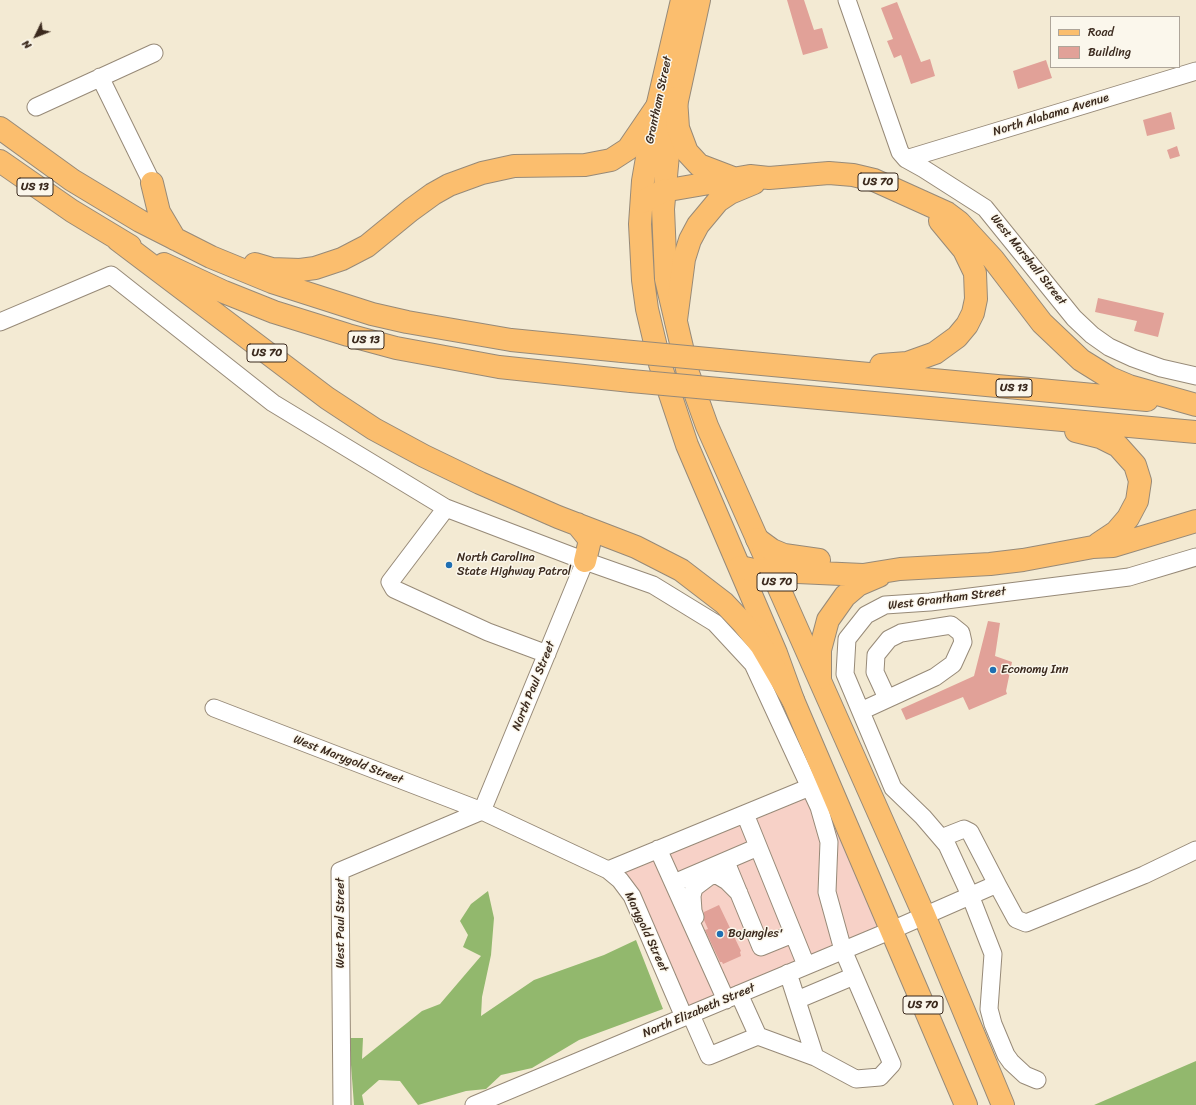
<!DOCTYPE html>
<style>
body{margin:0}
#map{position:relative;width:1196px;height:1105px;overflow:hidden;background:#f3ead3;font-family:Sriracha,sans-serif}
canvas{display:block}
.legend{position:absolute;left:1050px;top:16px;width:130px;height:52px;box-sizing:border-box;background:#fbf7ec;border:1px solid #aea59a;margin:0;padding:5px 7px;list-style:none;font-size:12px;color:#3b2a1e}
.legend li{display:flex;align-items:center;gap:8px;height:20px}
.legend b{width:20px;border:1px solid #aea59a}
.north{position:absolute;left:16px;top:16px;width:40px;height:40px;-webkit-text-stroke:3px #fbf7ec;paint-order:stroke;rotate:227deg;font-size:11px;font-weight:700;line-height:16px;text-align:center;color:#3b2a1e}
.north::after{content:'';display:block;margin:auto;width:14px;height:18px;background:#3b2a1e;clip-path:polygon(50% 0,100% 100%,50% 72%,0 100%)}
</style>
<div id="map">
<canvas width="1196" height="1105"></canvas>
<ul class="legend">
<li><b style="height:5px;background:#fbbe6e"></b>Road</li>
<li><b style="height:11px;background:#e1a198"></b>Building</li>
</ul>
<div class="north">N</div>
</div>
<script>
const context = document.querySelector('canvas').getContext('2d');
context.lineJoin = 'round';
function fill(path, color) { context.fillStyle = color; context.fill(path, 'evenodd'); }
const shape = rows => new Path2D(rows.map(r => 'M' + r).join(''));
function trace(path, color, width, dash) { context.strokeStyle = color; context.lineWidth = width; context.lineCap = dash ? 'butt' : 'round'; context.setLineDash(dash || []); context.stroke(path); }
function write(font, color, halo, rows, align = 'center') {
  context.font = font + ' Sriracha,sans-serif'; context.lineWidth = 3; context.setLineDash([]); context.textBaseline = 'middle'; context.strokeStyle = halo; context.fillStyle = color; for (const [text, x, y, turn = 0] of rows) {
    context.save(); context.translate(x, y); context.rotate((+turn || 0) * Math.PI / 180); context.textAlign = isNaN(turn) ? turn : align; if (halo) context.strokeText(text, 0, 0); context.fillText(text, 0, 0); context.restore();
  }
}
fill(shape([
 [827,780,892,930,684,1017,632,896,608,870]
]), '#f7d1c7');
fill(shape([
 [488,891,494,918,491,955,482,997,481,1016,534,980,604,955,636,940,663,1009,579,1040,532,1068,501,1075,486,1089,466,1091,418,1105,400,1081,379,1080,362,1095,364,1105,354,1105,349,1038,363,1038,362,1059,422,1011,440,1004,481,956,463,947,468,935,460,921,471,904],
 [1196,1061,1196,1105,1094,1105]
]), '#92b86d');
fill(shape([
 [787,0,804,0,814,30,822,28,828,48,803,55],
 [897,2,921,62,930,59,935,76,911,84,901,55,894,58,887,41,893,39,881,8],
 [1046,60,1052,78,1018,89,1013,71],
 [1171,112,1175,129,1147,136,1143,120],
 [1177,146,1180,156,1170,159,1167,150],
 [1098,298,1164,313,1158,337,1134,331,1137,321,1095,312],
 [988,621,1000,623,995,656,1012,662,1006,691,1007,694,969,710,963,697,906,720,901,709,974,676],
 [719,905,741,951,740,952,741,956,723,964,722,962,720,962,705,930,708,929,704,920,704,912]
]), '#e1a198');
const minor = shape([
 [847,0,900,152,906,159,924,169,985,208,1074,318,1092,335,1109,347,1133,358,1161,368,1196,376],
 [100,77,152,183],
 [36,107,154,53],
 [906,159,1196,71],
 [0,322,111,275,273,403,446,508,585,561,653,585,715,623,753,664,819,807,829,842,827,892,843,950,892,1064,880,1077,856,1079,815,1057,758,1036,709,1056,691,1015],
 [446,508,390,582,394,589,488,632,547,654],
 [214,708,482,811,608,870,620,880,632,896,684,1017],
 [861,711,935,677,953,664,963,642,961,633,951,625,901,633,889,639,876,655,875,672,887,698],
 [482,811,585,561],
 [745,814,806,965],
 [941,838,964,829,970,832,997,884],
 [658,849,726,1000],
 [726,862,761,947,793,934],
 [608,870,810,787],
 [674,883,758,847],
 [695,917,693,911,692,896,694,888,710,876,717,875,727,881,739,893],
 [788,973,815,1057],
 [739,994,758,1036],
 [797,1000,854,976],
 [1037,1080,1025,1075,1011,1062,1006,1055,993,1024,989,1009,993,954,970,895,947,845,923,817,893,788,845,674,847,639,866,615,885,605,930,602,1129,577,1196,557],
 [342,1105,340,871,482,811],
 [474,1105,892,930,997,884,1016,919,1026,923,1144,875,1196,850]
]);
const major = shape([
 [682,0,652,129,643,181,640,224,643,280,647,309,660,364,687,445,776,653,793,700,966,1105],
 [699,0,670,133,663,209,666,279,688,373,707,426,924,915,1003,1105]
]);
const highway = shape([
 [676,98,678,128,687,152,699,165,733,178],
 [0,128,72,180,140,221,211,257,272,282,372,314,407,322,511,340,622,351],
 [0,161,72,211,130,246],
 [152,183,159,212,175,239],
 [642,202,663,191,750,176,769,178,829,173,853,175,874,180,947,213,959,222,993,259,1042,323,1081,360,1110,378,1129,386,1196,405],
 [118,240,327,398,374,429,424,456,480,483,558,517,636,547,681,570,724,603,743,623,761,645,793,700],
 [164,264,224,292,274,312,348,335,396,348,499,367,631,381],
 [255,264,272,269,300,270,315,268,342,259,367,246,411,210,433,194,449,185,482,173,514,166,585,165,611,160,628,149,658,105],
 [676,320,684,259,690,240,698,225,718,201,730,193,754,183],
 [719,360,1147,400],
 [881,365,907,363,935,353,957,337,967,325,973,313,976,299,975,273,964,250,940,221],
 [730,390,1196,432],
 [1076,431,1100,437,1118,446,1135,465,1140,481,1137,501,1128,518,1116,532,1098,544],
 [577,524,590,540,585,561],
 [757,539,772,550,784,555,819,560],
 [740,567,754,570,863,575,900,569,990,564,1023,560,1093,547,1113,546,1196,521],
 [820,678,820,650,828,620,845,596,858,585,879,576]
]);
trace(minor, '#978a78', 19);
trace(major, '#978a78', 24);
trace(highway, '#978a78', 24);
trace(minor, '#fff', 17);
trace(major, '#fbbe6e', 22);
trace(highway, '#fbbe6e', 22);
const highwayBridge = shape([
 [622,351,719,360],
 [631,381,730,390]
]);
trace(highwayBridge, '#978a78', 24, []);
trace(highwayBridge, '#fbbe6e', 22);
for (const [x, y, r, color] of [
 [449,565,4,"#1f6fb2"],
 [993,670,4,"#1f6fb2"],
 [720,934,4,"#1f6fb2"]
]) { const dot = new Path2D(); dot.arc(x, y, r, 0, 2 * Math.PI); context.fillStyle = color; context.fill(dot); trace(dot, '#fbf7ec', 1.5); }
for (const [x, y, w] of [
 [878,182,40],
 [35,187,36],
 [366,340,36],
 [267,353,40],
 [1014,388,36],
 [777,582,40],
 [923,1005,40]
]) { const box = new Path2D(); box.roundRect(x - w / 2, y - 9, w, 18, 3); context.fillStyle = '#fbf7ec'; context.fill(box); trace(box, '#3b2a1e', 1); }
write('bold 11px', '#3b2a1e', null, [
 ["US 70",878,182],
 ["US 13",35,187],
 ["US 13",366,340],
 ["US 70",267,353],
 ["US 13",1014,388],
 ["US 70",777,582],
 ["US 70",923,1005]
]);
write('12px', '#3b2a1e', '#fbf7ec', [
 ["Grantham Street",659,100,-78],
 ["North Alabama Avenue",1051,115,-17],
 ["West Marshall Street",1028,260,51],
 ["West Grantham Street",947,599,-7],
 ["North Paul Street",534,686,-68],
 ["West Marygold Street",348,760,21],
 ["West Paul Street",341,923,-90],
 ["Marygold Street",646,932,65],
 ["North Elizabeth Street",699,1011,-23]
]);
write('12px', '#3b2a1e', '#fbf7ec', [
 ["North Carolina",457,558],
 ["State Highway Patrol",457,572],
 ["Economy Inn",1001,670],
 ["Bojangles'",728,934]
], 'left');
</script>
